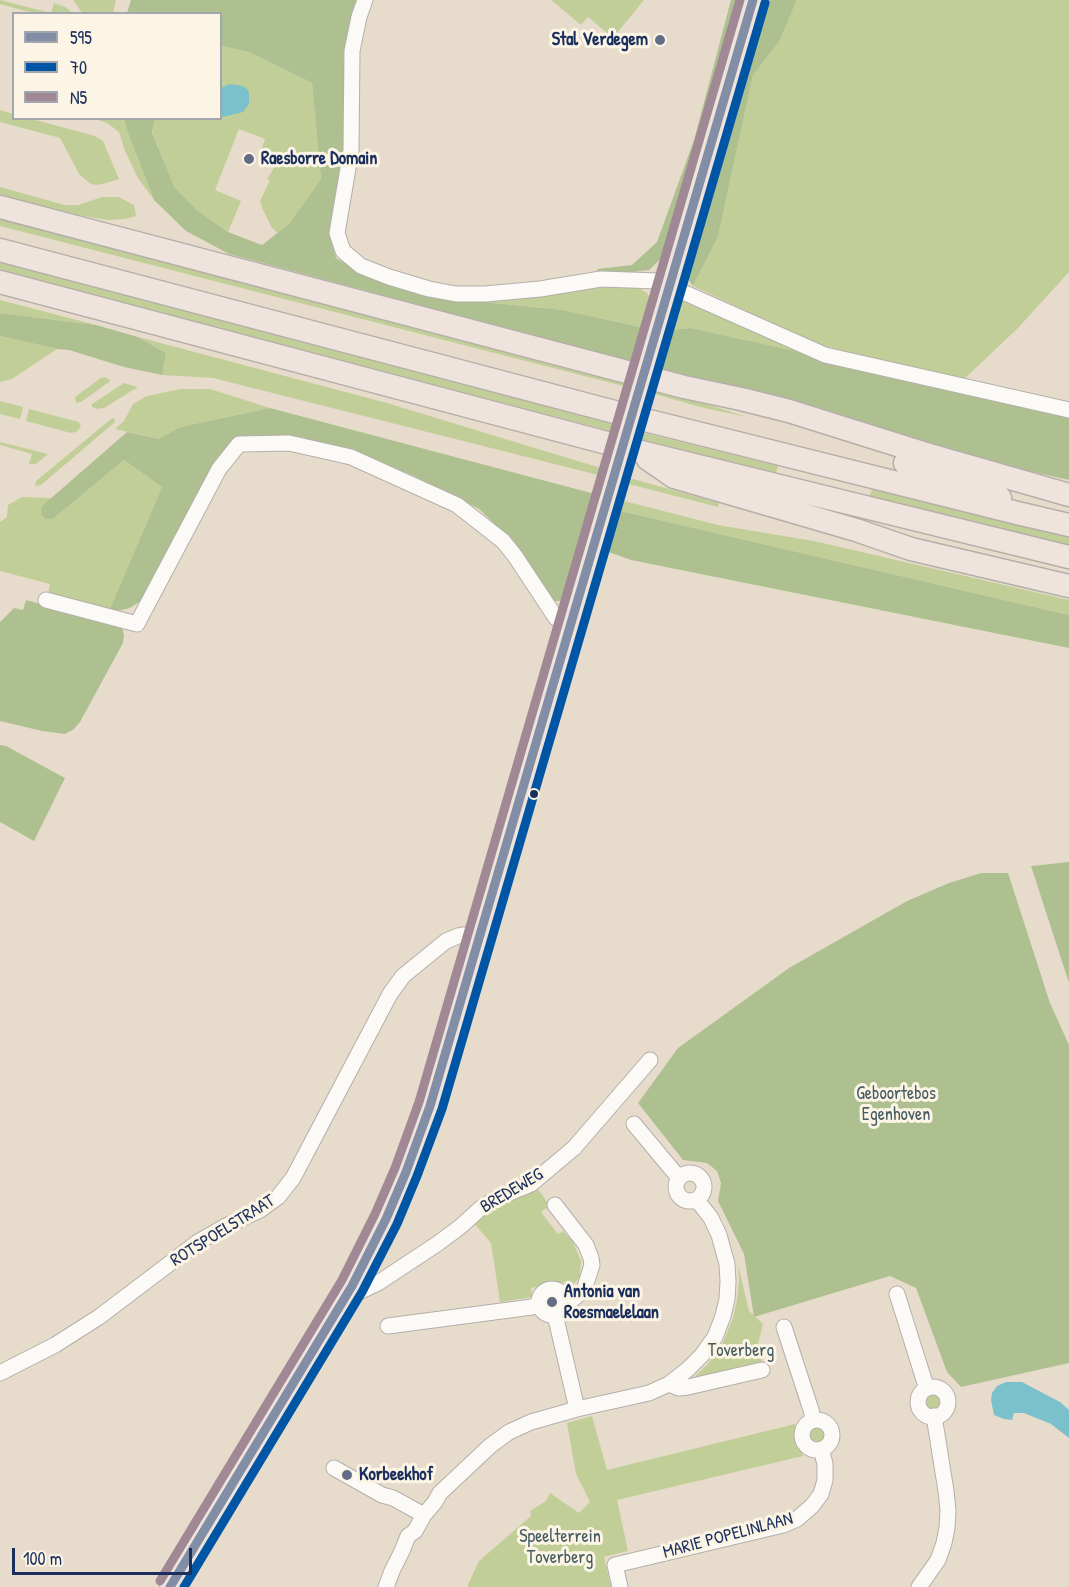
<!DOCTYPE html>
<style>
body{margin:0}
#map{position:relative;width:1069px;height:1587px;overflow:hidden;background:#e7dccc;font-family:"Patrick Hand",sans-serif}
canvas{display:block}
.legend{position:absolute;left:12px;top:12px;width:210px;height:108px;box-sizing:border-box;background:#fcf5e5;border:2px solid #a2a6af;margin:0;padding:8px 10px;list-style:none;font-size:18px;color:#1b2f5e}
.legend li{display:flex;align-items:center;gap:12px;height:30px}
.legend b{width:30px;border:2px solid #a2a6af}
.scale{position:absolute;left:12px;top:1548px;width:180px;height:27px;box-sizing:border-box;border:3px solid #1b2f5e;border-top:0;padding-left:8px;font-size:18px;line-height:21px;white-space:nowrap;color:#1b2f5e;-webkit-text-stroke:4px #fcf5e5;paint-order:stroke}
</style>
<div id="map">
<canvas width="1069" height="1587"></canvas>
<ul class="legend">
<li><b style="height:8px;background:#828da6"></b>595</li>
<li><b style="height:8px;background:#0056a4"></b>70</li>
<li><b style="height:8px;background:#a08994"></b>N5</li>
</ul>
<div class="scale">100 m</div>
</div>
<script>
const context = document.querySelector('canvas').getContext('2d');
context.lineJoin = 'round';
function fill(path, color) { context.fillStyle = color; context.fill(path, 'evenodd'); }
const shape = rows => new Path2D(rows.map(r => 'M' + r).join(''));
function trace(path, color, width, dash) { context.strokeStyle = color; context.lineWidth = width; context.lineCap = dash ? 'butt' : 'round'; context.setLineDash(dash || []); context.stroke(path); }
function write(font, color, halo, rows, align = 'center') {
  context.font = font + ' "Patrick Hand",sans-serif'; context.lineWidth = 6; context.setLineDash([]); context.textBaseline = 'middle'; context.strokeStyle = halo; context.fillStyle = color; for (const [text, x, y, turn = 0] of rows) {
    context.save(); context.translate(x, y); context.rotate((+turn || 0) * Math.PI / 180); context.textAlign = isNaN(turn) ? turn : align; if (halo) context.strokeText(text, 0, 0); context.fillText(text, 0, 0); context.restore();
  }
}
fill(shape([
 [0,0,51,13,54,3,67,8,72,13,33,13,0,4],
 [73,0,116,0,113,13,83,14],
 [551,0,644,0,613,38,588,17,581,25],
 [797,0,1069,0,1069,272,1018,328,962,381,814,343,693,286,718,237,753,75,779,42],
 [221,46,249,52,312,83,321,179,289,224,278,233,272,228,263,210,260,201,270,180,267,179,275,166,259,156,265,139,239,129,215,190,241,201,228,232,198,211,175,188,152,131,155,119,220,118],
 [0,110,13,114,14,118,32,119,95,136,100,139,103,141,119,179,103,184,96,185,89,183,79,174,60,138,0,122],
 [95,119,124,119,128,133,154,200,138,178,125,151,119,132,107,123],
 [0,187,65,205,78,205,102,197,119,197,134,205,136,216,125,219,108,220,77,215,0,195],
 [0,215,629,380,627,387,0,226],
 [0,261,617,424,614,432,0,270],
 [634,285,647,293,654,305,644,328,563,310,455,299,603,286],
 [0,300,96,325,0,313],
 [678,300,686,300,823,359,691,328,669,330,672,308],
 [0,336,57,349,12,379,0,382],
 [138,337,387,403,604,469,602,476,213,378,162,375,166,353],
 [105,377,110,380,109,382,81,402,76,403,75,397,101,378],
 [124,383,138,387,104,408,98,409,92,407,92,404],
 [181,389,210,389,270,408,180,427,159,439,115,429,124,421,133,404,147,396],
 [652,389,703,403,747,417,704,408,651,393],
 [0,401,23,407,20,419,0,414],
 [29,409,79,422,81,427,76,432,71,433,26,421],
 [114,418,115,422,41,485,35,486,36,481,111,419],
 [640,432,778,466,776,473,639,439],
 [0,442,48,454,36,464,29,464,32,454,0,445],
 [124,460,162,487,109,611,48,594,50,584,0,571,0,522,7,517,8,505,22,497,51,498,42,506,53,519],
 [626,477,719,503,718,507,625,483],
 [872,489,1069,537,1069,546,869,498],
 [620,500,718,525,814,541,1069,600,1069,615,616,510],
 [535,1185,550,1206,541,1212,558,1234,563,1231,573,1242,581,1261,580,1277,568,1290,564,1282,531,1288,532,1297,500,1302,491,1243,473,1222,501,1201],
 [738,1264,749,1311,763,1324,758,1344,763,1365,687,1384,707,1365,721,1347,726,1335,733,1318,737,1300,739,1280],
 '923 1401a9 9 0 1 1 18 0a9 9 0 1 1-18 0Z',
 [592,1416,607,1470,795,1424,803,1456,617,1500,628,1551,604,1557,611,1587,467,1587,479,1561,531,1516,530,1511,546,1501,550,1493,579,1513,590,1502,576,1474,567,1423],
 '808 1434a9 9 0 1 1 18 0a9 9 0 1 1-18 0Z'
]), '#c2ce97');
fill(shape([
 [131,0,359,0,345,158,331,240,336,258,365,275,455,299,563,310,644,328,633,362,229,254,186,231,154,200,128,133,124,119,155,119,152,132,175,188,198,211,228,232,262,245,289,224,321,179,312,83,249,52,221,46,220,14,127,13],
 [731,0,797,0,779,42,753,75,718,237,693,286,668,252,649,270,599,276,597,269,632,265,657,242,694,140],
 [0,313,96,325,138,337,166,353,162,375,124,367,69,350,57,349,0,336],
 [691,328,1069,413,1069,480,976,459,782,402,658,368,669,330],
 [270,408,595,494,570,591,560,601,552,601,500,529,479,509,412,475,351,452,248,437,230,442,203,485,145,598,130,608,122,610,109,611,162,487,124,460,53,519,46,519,41,514,42,506,127,432,159,439,180,427],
 [616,510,1069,615,1069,648,631,560,603,550],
 [26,600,118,625,123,630,124,636,123,643,80,722,74,729,65,734,42,731,0,721,0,622,14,608,23,610],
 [0,745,6,746,65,778,34,841,0,822],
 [1069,862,1069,983,1031,866],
 [981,873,1008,873,1050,1003,1069,1045,1069,1363,961,1387,947,1372,916,1288,890,1276,754,1317,744,1254,718,1201,721,1183,717,1171,707,1163,683,1160,638,1103,678,1048,789,968,907,901,949,883]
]), '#afc090');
fill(shape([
 [229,84,238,85,245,87,249,92,249,104,243,112,223,117,221,115,221,88],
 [1006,1382,1022,1382,1060,1402,1069,1410,1069,1438,1051,1424,1024,1413,1014,1413,1012,1420,1004,1419,994,1415,991,1400,992,1393,997,1386]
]), '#7bc1cb');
const minor = shape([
 [365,0,359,17,352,51,351,151,337,233,343,251,361,266,389,277,429,289,456,294,485,294,540,289,601,279,658,281,825,355,1069,410],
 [46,600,137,624,219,469,239,444,289,443,351,457,457,505,503,541,515,556,556,618,561,620],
 [634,1124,679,1178],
 '676 1187a14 14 0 1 1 28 0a14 14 0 1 1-28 0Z',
 [555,1205,586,1245,591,1258,592,1265,584,1290,573,1299,565,1301],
 [352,1286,361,1291,378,1283,437,1244,460,1227,482,1207,499,1197,531,1184,574,1148,650,1060],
 '539 1302a13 13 0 1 1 26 0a13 13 0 1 1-26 0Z',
 [897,1294,925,1383,928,1387],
 [554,1315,557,1323,577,1409],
 [388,1326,532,1307,539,1304],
 [784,1327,812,1413,812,1421],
 [0,1373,55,1345,99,1317,198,1242,226,1226,260,1210,278,1197,293,1178,390,994,403,976,446,941,458,936,464,935,479,938],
 [669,1384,679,1388,688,1387,762,1370],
 '918 1402a15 15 0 1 1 30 0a15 15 0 1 1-30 0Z',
 '802 1435a15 15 0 1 1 30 0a15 15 0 1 1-30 0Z',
 [334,1468,382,1495,393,1498,424,1515],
 [386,1587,392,1571,402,1551,408,1536,415,1531,424,1515,435,1502,440,1493,490,1446,509,1432,531,1422,577,1409,649,1393,669,1384,687,1370,702,1355,715,1337,723,1316,727,1299,728,1282,727,1264,719,1235,711,1218,697,1200],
 [620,1587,615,1565,783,1525,797,1519,812,1506,821,1494,825,1480,825,1464,821,1449],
 [919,1587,938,1560,944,1543,947,1528,948,1510,946,1491,934,1416]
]);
const major = shape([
 [656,331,753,0],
 [170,1587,352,1286,386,1219,406,1172,430,1106,598,529]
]);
const highway = shape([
 [0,207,684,387,741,399,789,411,926,454,1069,495],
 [0,250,645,420,1017,513,1069,525],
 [0,282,637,451,1069,557],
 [648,459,674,477,856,530,911,549,1069,586],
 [905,463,995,493,1000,498]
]);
trace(minor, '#b4afa9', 17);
trace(major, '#b4afa9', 22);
trace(highway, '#b4afa9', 25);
trace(minor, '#fbfaf7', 15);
trace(major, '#efe4dd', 20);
trace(highway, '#efe4dd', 22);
const majorBridge = shape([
 [598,529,656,331]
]);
trace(majorBridge, '#b4afa9', 22, []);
trace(majorBridge, '#efe4dd', 20);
trace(shape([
 [170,1587,352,1286,386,1219,406,1172,430,1106,753,0]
]), '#828da6', 9);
trace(shape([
 [184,1587,362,1292,397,1224,417,1176,442,1109,765,3]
]), '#0056a4', 9);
trace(shape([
 [160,1581,342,1280,375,1214,395,1168,419,1102,740,0]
]), '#a08994', 9);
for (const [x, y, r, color] of [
 [660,40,6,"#626c84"],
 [249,159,6,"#626c84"],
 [534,794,5,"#1b2f5e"],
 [552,1302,6,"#626c84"],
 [347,1475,6,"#626c84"]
]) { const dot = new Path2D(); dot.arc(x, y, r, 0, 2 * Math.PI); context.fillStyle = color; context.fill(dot); trace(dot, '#fcf5e5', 2); }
write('bold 18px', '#1b2f5e', '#fcf5e5', [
 ["Stal Verdegem",648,40,"right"],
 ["Raesborre Domain",261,159],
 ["Antonia van",564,1292],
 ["Roesmaelelaan",564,1313],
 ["Korbeekhof",359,1475]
], 'left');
write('18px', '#445b62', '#fcf5e5', [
 ["Geboortebos",896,1094],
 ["Egenhoven",896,1115],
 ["Toverberg",741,1351],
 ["Speelterrein",560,1537],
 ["Toverberg",560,1558]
]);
write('18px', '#1b2f5e', '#fcf5e5', [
 ["BREDEWEG",512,1191,-31],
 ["ROTSPOELSTRAAT",223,1231,-32],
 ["MARIE POPELINLAAN",728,1536,-15]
]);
</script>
